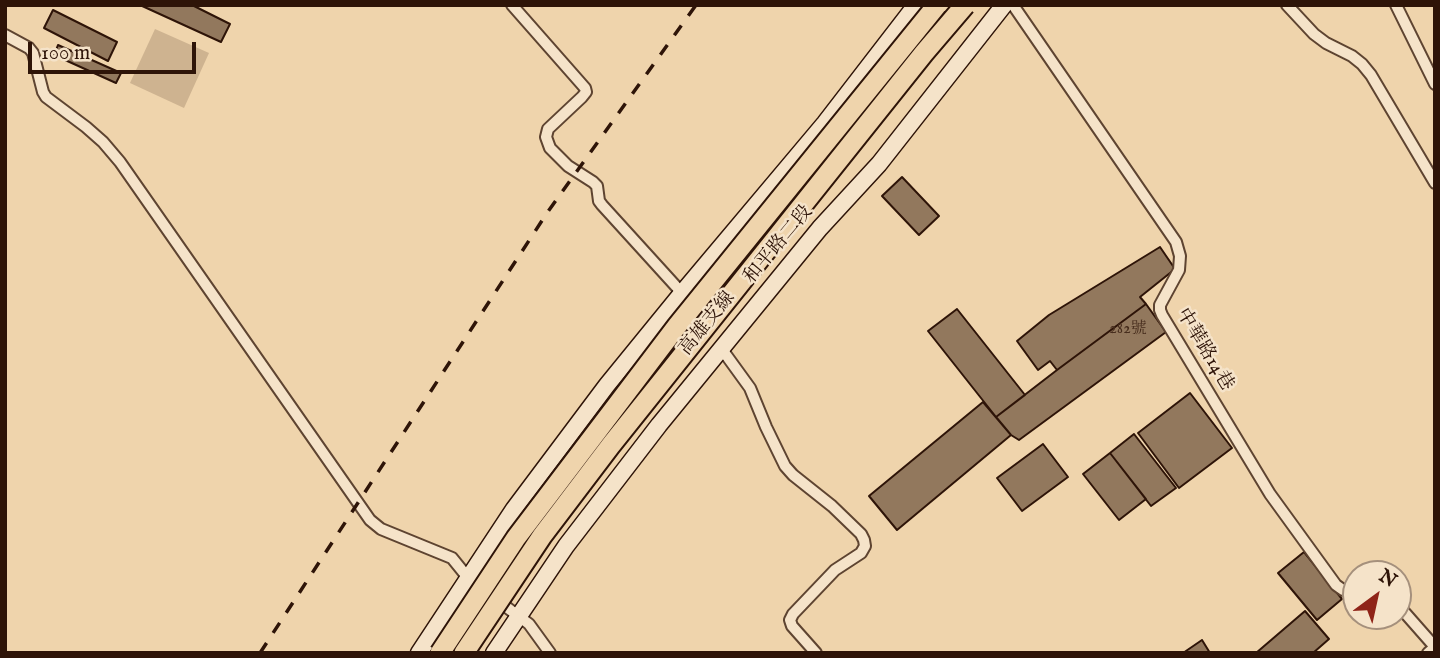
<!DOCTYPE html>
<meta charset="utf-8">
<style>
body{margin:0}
#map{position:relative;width:1440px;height:658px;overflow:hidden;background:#efd4ac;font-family:"IM FELL English",serif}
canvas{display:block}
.frame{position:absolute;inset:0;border:7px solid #2e1408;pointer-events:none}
.north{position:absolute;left:1342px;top:560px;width:70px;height:70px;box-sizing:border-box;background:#f5e3c9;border:2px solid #a5907c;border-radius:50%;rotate:33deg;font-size:19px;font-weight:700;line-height:28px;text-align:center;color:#2e1408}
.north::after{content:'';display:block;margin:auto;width:24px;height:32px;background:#8f2418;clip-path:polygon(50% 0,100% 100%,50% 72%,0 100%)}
.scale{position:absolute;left:28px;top:42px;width:168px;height:32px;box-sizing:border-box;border:4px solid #2e1408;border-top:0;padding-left:9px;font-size:21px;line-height:24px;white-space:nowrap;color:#2e1408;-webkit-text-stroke:5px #f5e3c9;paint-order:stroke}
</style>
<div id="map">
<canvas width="1440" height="658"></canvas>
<div class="frame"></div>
<div class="north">N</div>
<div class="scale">100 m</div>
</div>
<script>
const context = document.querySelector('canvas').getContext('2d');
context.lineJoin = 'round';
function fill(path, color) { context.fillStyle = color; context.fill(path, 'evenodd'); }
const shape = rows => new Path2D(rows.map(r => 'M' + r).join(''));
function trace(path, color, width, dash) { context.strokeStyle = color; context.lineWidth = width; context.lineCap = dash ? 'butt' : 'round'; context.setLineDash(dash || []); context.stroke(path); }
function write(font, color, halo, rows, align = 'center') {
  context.font = font + ' "IM FELL English","Noto Serif TC",serif'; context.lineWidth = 5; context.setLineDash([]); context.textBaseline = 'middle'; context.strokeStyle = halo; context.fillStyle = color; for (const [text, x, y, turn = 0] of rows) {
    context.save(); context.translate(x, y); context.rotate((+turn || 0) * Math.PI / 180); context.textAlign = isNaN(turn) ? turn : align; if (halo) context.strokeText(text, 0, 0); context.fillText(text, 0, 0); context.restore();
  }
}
fill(shape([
 [155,29,209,53,184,108,130,83]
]), '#ceb390');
const building = shape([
 [140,5,192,5,230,24,221,42,140,5],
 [53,10,117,42,108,61,44,28,53,10],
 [58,45,121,73,116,83,54,55,58,45],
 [902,177,939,216,919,235,882,196,902,177],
 [1160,247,1175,269,1140,297,1146,304,1057,370,1050,361,1038,370,1017,341,1049,315,1160,247],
 [1146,304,1166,332,1019,440,1011,435,996,417,1057,370,1146,304],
 [957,309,1025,395,996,417,928,331,957,309],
 [1190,393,1232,448,1179,488,1138,433,1190,393],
 [983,402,1011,435,897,530,869,496,983,402],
 [1134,434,1176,488,1151,506,1110,453,1134,434],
 [1043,444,1068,477,1022,511,997,478,1043,444],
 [1110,453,1146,499,1119,520,1083,474,1110,453],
 [1304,552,1342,599,1317,620,1278,573,1304,552],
 [1305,611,1329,639,1313,653,1256,653,1305,611],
 [1202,640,1210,653,1183,653,1202,640]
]);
fill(building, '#92785d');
trace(building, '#2e1408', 2);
const street = shape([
 [512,5,585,88,586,92,582,97,548,129,546,137,550,148,568,166,593,182,597,186,599,201,602,205,682,293],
 [1013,5,1176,242,1180,256,1179,270,1160,305,1160,310,1162,315,1270,494,1336,585,1343,590,1356,593],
 [1287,5,1314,34,1326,43,1352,56,1362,64,1371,75,1435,183],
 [1396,5,1435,84],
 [5,35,29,48,33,53,43,92,46,97,86,127,103,142,120,162,370,520,381,529,452,558,469,579,529,624,550,653],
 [721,348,750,388,766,427,785,466,793,475,832,506,861,534,864,540,865,546,861,553,835,570,793,614,790,620,792,626,816,653],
 [1398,605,1435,647,1428,653]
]);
const secondary = shape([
 [419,653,514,509,607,385,682,293,825,123,916,5],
 [494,653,566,546,659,425,820,228,879,164,1004,5]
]);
trace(street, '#5e4431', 14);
trace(secondary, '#2e1408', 19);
trace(street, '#f5e3c9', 10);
trace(secondary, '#f5e3c9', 16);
trace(shape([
 [260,653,547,213,696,5]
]), '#2e1408', 3.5, [12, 12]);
const highwayBridge = shape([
 [440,653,516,538,677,326,937,5],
 [464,653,542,536,611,445,924,53,965,5]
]);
trace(highwayBridge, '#2e1408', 23, []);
trace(highwayBridge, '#efd4ac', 19);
write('16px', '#472d1d', null, [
 ["282號",1128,330]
]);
write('19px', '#2e1408', '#f5e3c9', [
 ["和平路二段",779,245,-50],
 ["高雄支線",708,324,-51],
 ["中華路14巷",1204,350,59]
]);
</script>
